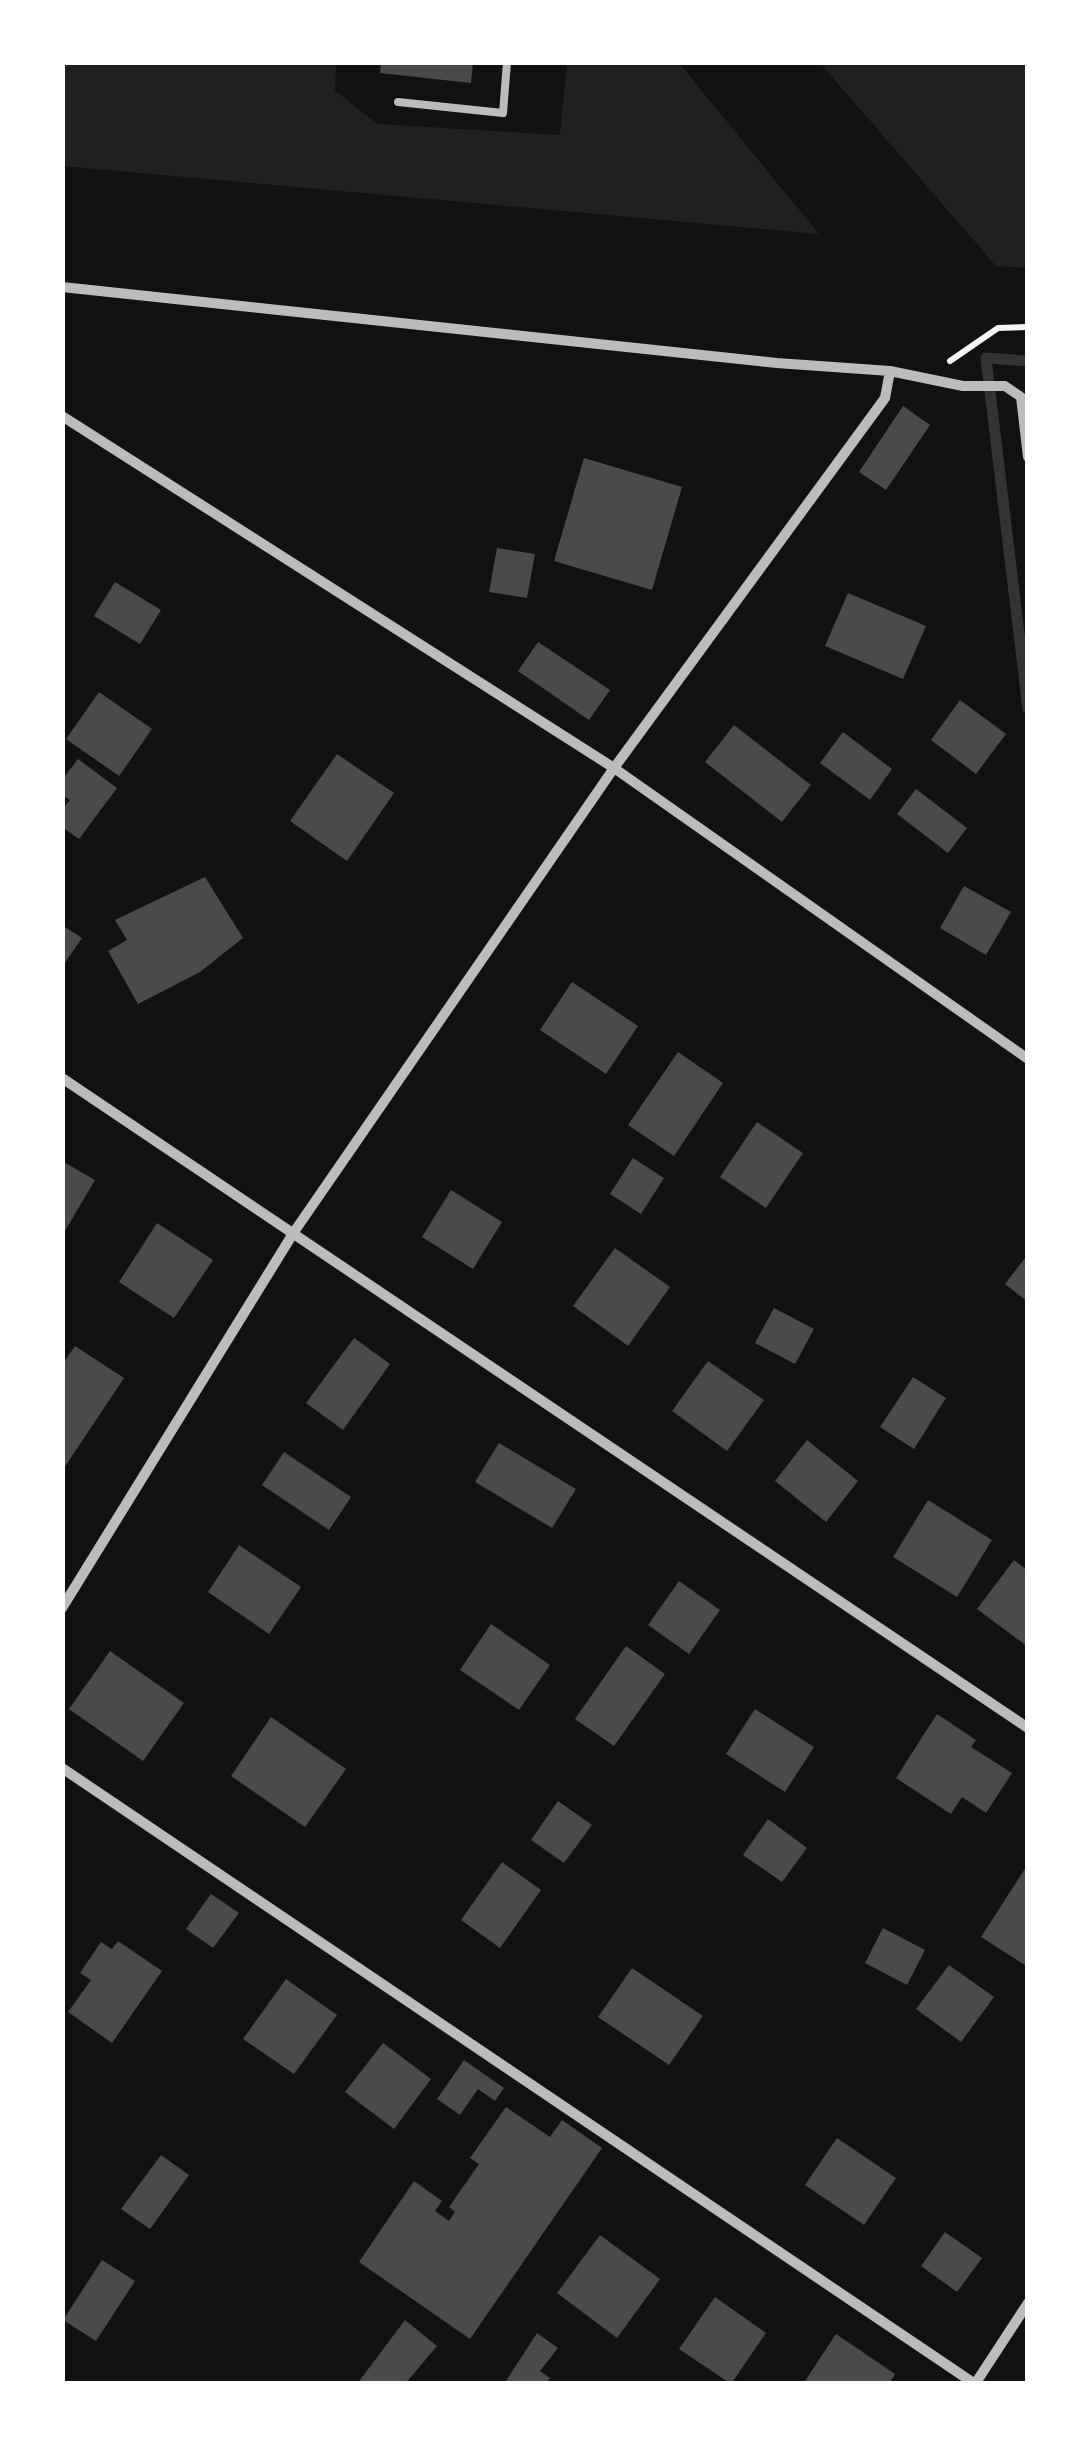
<!DOCTYPE html>
<style>
body{margin:0}
#map{position:relative;width:1090px;height:2446px;overflow:hidden;background:#111;font-family:"Roboto Condensed",sans-serif}
canvas{display:block}
.frame{position:absolute;inset:0;border:65px solid #fff;pointer-events:none}
</style>
<div id="map">
<canvas width="1090" height="2446"></canvas>
<div class="frame"></div>
</div>
<script>
const context = document.querySelector('canvas').getContext('2d');
context.lineJoin = 'round';
function fill(path, color) { context.fillStyle = color; context.fill(path, 'evenodd'); }
const shape = rows => new Path2D(rows.map(r => 'M' + r).join(''));
function trace(path, color, width, dash) { context.strokeStyle = color; context.lineWidth = width; context.lineCap = dash ? 'butt' : 'round'; context.setLineDash(dash || []); context.stroke(path); }
fill(shape([
 [62,63,336,63,335,91,378,124,560,135,567,63,679,63,819,234,63,166],
 [820,63,1027,63,1027,268,996,266]
]), '#202020');
trace(shape([
 [1028,361,986,358,1028,709]
]), '#333', 11);
fill(shape([
 [381,62,473,62,471,83,380,73],
 [903,406,930,425,886,490,859,472],
 [584,458,682,487,652,590,554,561],
 [497,548,535,554,527,598,489,592],
 [115,582,161,610,140,644,94,616],
 [848,593,926,626,903,679,825,646],
 [538,642,610,690,589,720,518,671],
 [99,692,152,729,119,776,66,739],
 [960,700,1006,734,976,774,931,740],
 [734,725,811,785,782,822,705,762],
 [843,732,892,769,870,800,820,763],
 [337,754,394,793,347,861,290,821],
 [78,759,117,788,79,839,62,827,62,810,70,800,62,795,62,780],
 [916,789,967,828,948,853,897,814],
 [205,877,243,938,200,972,138,1004,108,951,127,940,115,920],
 [964,886,1011,912,986,955,940,928],
 [62,925,82,938,62,967],
 [572,982,638,1026,606,1074,540,1030],
 [678,1052,723,1083,674,1156,628,1125],
 [757,1122,803,1153,766,1208,720,1177],
 [633,1158,664,1178,641,1214,610,1194],
 [62,1161,95,1180,62,1236],
 [451,1190,502,1222,473,1269,422,1237],
 [157,1223,213,1260,174,1318,119,1282],
 [615,1248,670,1287,628,1346,573,1306],
 [1028,1254,1028,1302,1005,1284],
 [774,1308,814,1329,795,1364,755,1343],
 [354,1338,390,1364,343,1430,306,1403],
 [75,1346,124,1378,62,1471,62,1365],
 [708,1361,764,1400,727,1451,672,1411],
 [913,1377,946,1398,914,1449,880,1427],
 [807,1440,858,1481,826,1522,775,1481],
 [499,1443,576,1489,552,1528,475,1482],
 [284,1452,351,1497,329,1530,262,1485],
 [928,1500,992,1540,957,1597,893,1557],
 [239,1545,301,1587,269,1634,208,1592],
 [1014,1560,1028,1571,1028,1647,977,1609],
 [679,1581,720,1610,689,1654,648,1625],
 [491,1624,550,1665,519,1710,460,1670],
 [626,1646,665,1674,614,1746,575,1719],
 [110,1651,184,1703,143,1761,69,1709],
 [755,1709,814,1747,785,1792,726,1754],
 [937,1714,976,1740,971,1747,1012,1773,986,1813,962,1797,951,1814,896,1778],
 [271,1717,346,1769,305,1827,231,1776],
 [558,1801,592,1825,564,1863,531,1840],
 [768,1819,807,1848,782,1882,743,1855],
 [502,1862,541,1890,500,1948,461,1920],
 [1028,1864,1028,1967,981,1937],
 [211,1894,239,1913,213,1948,186,1929],
 [883,1928,925,1950,907,1985,865,1963],
 [118,1941,162,1971,112,2043,68,2012,91,1980,80,1973,101,1942,112,1949],
 [949,1965,994,1997,961,2042,916,2009],
 [632,1968,703,2016,669,2065,598,2017],
 [286,1979,337,2015,294,2074,243,2039],
 [383,2043,431,2079,394,2129,345,2092],
 [464,2060,504,2088,495,2101,478,2089,460,2115,437,2099],
 [506,2107,550,2137,562,2120,602,2148,470,2339,359,2262,414,2181,442,2201,435,2211,449,2221,455,2212,449,2207,479,2164,470,2158],
 [837,2138,896,2178,864,2225,805,2185],
 [161,2155,189,2175,150,2229,121,2209],
 [945,2232,982,2258,957,2292,921,2266],
 [600,2235,660,2279,617,2338,557,2293],
 [102,2260,135,2281,96,2341,63,2320],
 [715,2297,766,2333,731,2384,679,2349],
 [405,2320,437,2346,405,2384,357,2384],
 [537,2333,558,2348,540,2371,550,2378,546,2384,504,2384],
 [836,2334,895,2374,889,2384,803,2384]
]), '#4a4a4a');
trace(shape([
 [950,361,998,328,1028,327]
]), '#f5f5f5', 6);
trace(shape([
 [398,102,503,113,507,62]
]), '#bcbcbc', 8);
trace(shape([
 [62,287,777,363,890,371,963,386,1005,386,1021,397,1028,457],
 [62,416,614,768,1028,1059],
 [62,1078,1028,1728],
 [62,1608,294,1232,614,768,885,398,890,371],
 [62,1768,975,2384,1028,2303]
]), '#bcbcbc', 10);
</script>
